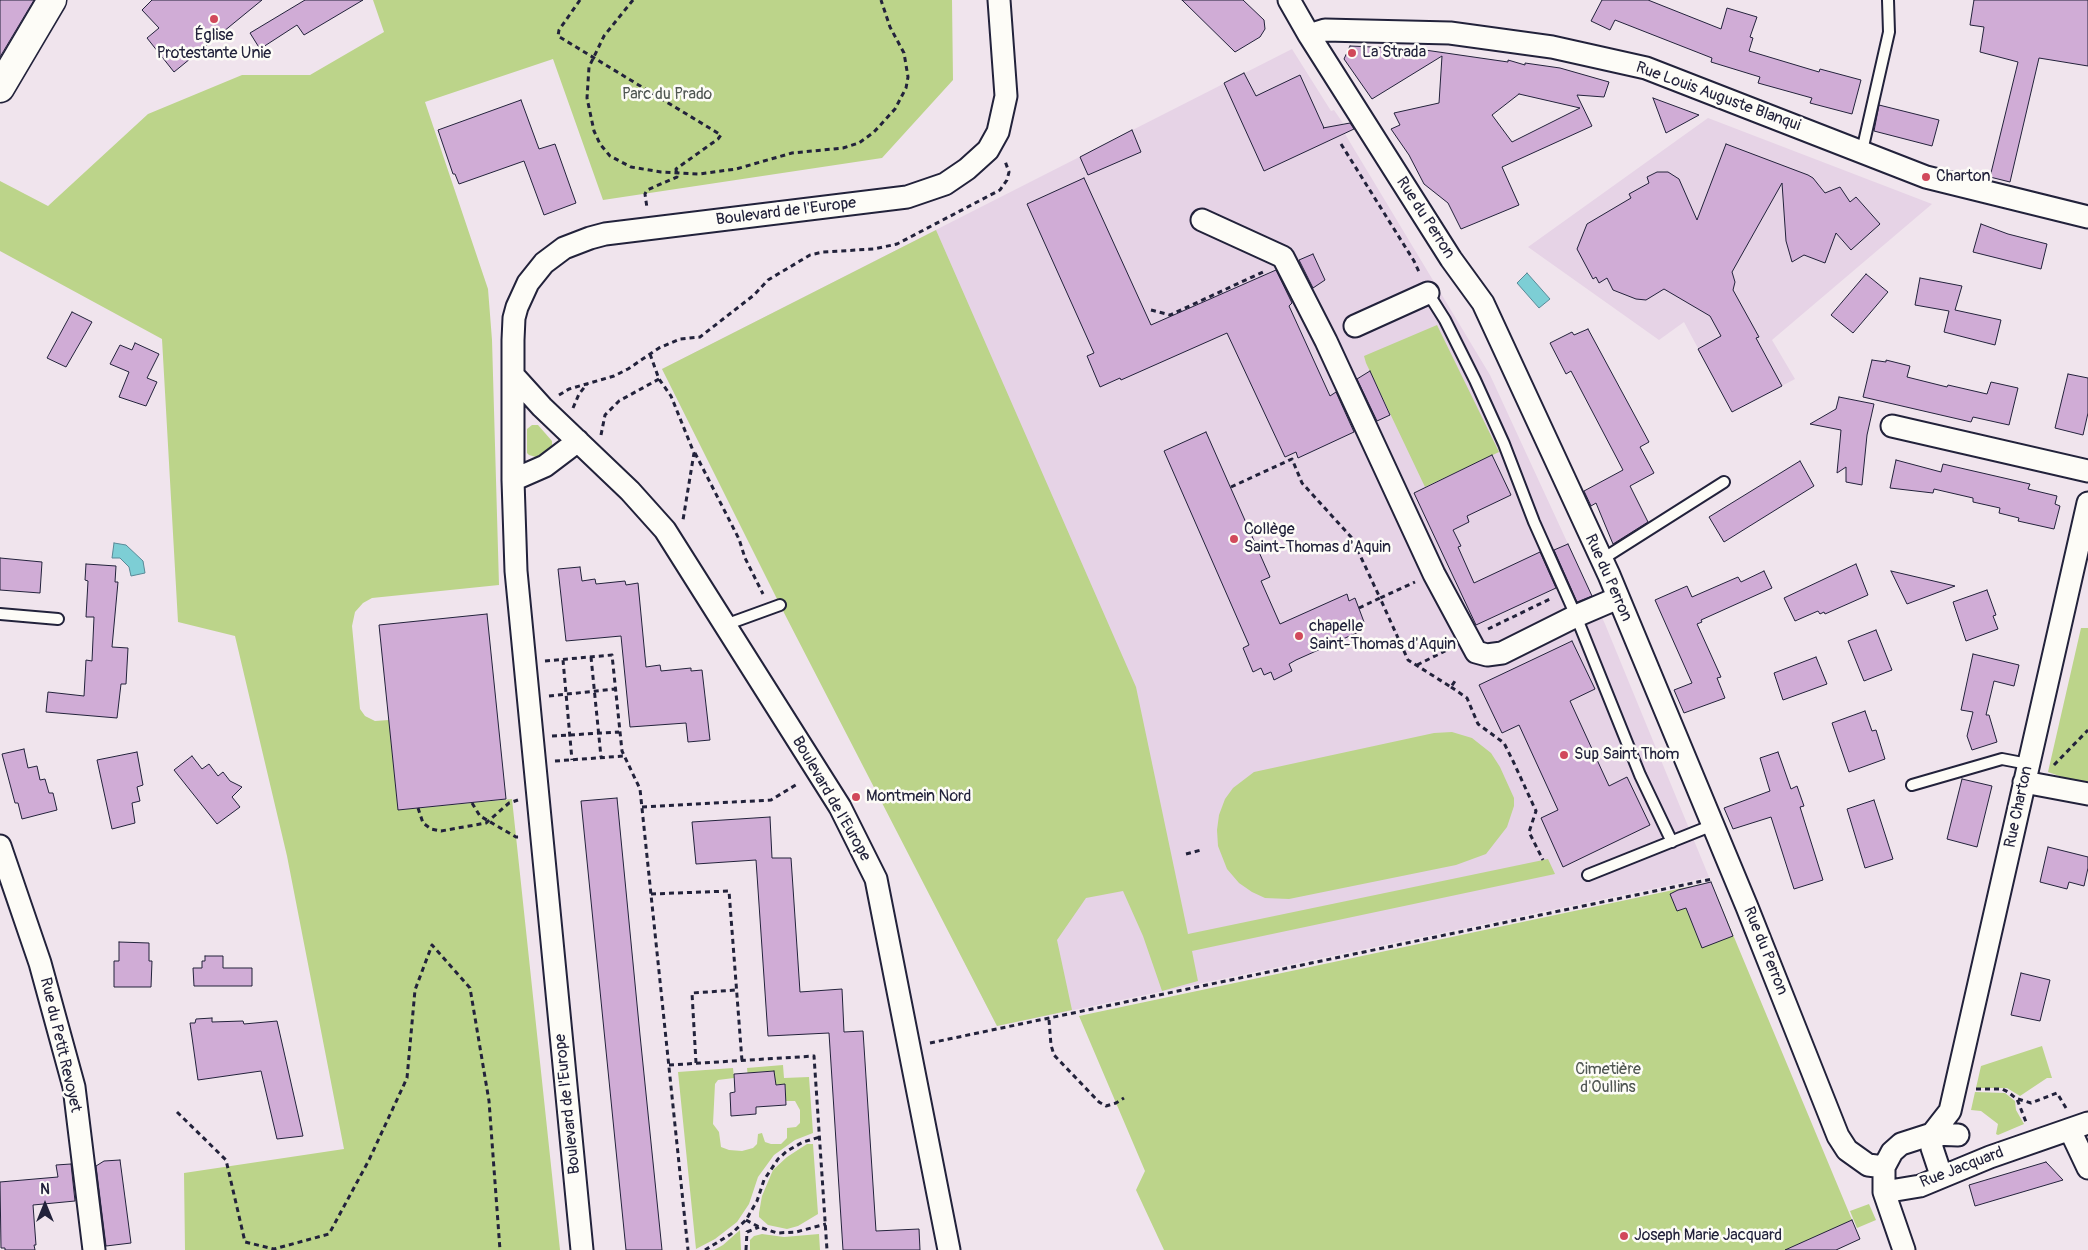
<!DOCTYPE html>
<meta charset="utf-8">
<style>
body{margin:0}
#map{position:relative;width:2088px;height:1250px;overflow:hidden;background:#f0e4ed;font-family:Pangolin,sans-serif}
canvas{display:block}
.north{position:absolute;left:20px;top:1180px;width:50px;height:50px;-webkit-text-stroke:4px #fdfcf7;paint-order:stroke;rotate:0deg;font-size:14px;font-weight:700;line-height:20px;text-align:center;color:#22223b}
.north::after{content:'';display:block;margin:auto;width:18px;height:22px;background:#22223b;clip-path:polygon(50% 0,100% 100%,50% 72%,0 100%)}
</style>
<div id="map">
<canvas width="2088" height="1250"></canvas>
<div class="north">N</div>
</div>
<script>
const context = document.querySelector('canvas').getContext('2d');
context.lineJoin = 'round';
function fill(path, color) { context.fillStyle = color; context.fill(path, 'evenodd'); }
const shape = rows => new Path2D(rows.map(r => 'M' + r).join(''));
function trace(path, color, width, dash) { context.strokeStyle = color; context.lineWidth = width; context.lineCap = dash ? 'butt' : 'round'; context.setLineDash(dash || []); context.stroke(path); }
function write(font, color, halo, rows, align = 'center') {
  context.font = font + ' Pangolin,sans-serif'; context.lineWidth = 5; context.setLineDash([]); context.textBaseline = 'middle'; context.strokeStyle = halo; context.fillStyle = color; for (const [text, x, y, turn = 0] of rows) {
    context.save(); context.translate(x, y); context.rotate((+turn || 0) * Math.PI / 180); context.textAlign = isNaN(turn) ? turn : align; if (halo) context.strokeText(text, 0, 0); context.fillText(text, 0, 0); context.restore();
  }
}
fill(shape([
 [1292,49,1331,111,1334,110,1349,132,1345,134,1490,375,1605,624,1709,877,997,1026,662,369],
 [1708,118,1932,204,1772,340,1795,379,1732,412,1684,322,1659,340,1528,247]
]), '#e6d3e6');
fill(shape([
 [373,0,952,0,953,80,882,158,603,200,553,59,425,102,488,289,492,340,499,585,372,598,363,603,355,612,352,626,360,709,365,716,375,721,389,720,398,810,512,799,560,1250,185,1250,184,1173,344,1149,287,856,235,636,178,622,162,339,0,251,0,181,48,206,148,114,242,75,310,75,384,32],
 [936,230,1136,687,1188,934,1548,859,1555,874,1192,951,1198,981,1162,991,1143,936,1123,891,1086,898,1057,940,1072,1010,997,1026,780,605,662,369],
 [1437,325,1499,452,1425,487,1366,363,1364,356],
 [532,425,538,425,552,441,552,445,548,450,536,457,529,455,527,453,527,429],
 [2081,628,2088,628,2088,783,2065,778,2048,772],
 [1452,732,1472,738,1491,753,1500,767,1514,798,1514,806,1507,827,1486,854,1456,865,1289,899,1265,898,1252,892,1239,883,1227,869,1218,846,1217,830,1219,815,1225,799,1233,788,1254,772,1434,733],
 [1711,882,1860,1239,1836,1250,1164,1250,1136,1190,1145,1171,1079,1016],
 [2042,1046,2052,1078,2047,1078,2020,1096,2007,1088,1976,1088,1981,1066],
 [783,1065,784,1078,809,1077,813,1133,795,1140,774,1155,758,1177,749,1204,737,1222,715,1239,696,1249,678,1072,733,1068,734,1078,718,1080,715,1084,713,1124,719,1132,721,1147,729,1150,742,1151,753,1148,757,1144,758,1134,762,1133,765,1142,771,1144,781,1144,787,1138,787,1128,796,1127,800,1123,800,1110,795,1101,786,1101,785,1084,774,1085,774,1071,756,1072,748,1078,747,1068],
 [1975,1092,2005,1093,2015,1101,2016,1110,2024,1124,1998,1135,1996,1134,1998,1124,1981,1111,1971,1110],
 [807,1144,813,1144,818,1214,798,1226,787,1229,768,1225,759,1217,759,1213,762,1196,773,1170,787,1157],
 [1869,1204,1876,1220,1857,1228,1850,1211],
 [740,1230,741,1250,714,1250,723,1245],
 [762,1234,784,1237,819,1234,820,1250,750,1250,750,1240,754,1236]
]), '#bcd48a');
const water = shape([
 [1527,273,1550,299,1539,308,1517,283,1527,273],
 [114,543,126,545,143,561,145,573,131,576,129,567,120,558,112,558,114,543]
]);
fill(water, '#7dced5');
trace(water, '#598997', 1);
const building = shape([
 [0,0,34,0,0,57,0,0],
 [152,0,262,0,174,72,147,38,159,28,142,10,152,0],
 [305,0,363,0,304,35,297,25,260,49,250,33,305,0],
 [1182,0,1243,0,1264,20,1265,29,1260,37,1235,52,1182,0],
 [1602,0,1648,0,1721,29,1727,8,1757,17,1750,37,1753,38,1749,51,1819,72,1820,69,1861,80,1852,114,1810,103,1812,98,1758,83,1760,77,1711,62,1712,58,1615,20,1610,30,1591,21,1602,0],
 [1974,0,2088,0,2088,66,2039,58,2010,182,1990,177,2018,62,1980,52,1984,27,1970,25,1974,0],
 [1350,46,1418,49,1508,62,1508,60,1525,65,1525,63,1560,68,1609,82,1604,97,1577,95,1592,126,1502,167,1519,205,1461,229,1448,203,1424,184,1409,155,1391,129,1400,125,1394,113,1439,103,1442,56,1372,99,1344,59,1350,46],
 [1519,94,1580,108,1512,142,1492,115,1519,94],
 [1244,73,1256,96,1300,75,1324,128,1323,128,1350,123,1354,129,1264,171,1224,83,1244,73],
 [1653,98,1699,115,1666,133,1653,98],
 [521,100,539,149,555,144,576,203,544,215,524,161,459,184,455,174,453,174,438,130,521,100],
 [1879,105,1939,120,1932,146,1874,131,1879,105],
 [1132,130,1141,152,1088,175,1080,157,1132,130],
 [1726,144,1808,175,1813,178,1825,193,1840,187,1850,202,1856,197,1880,224,1851,250,1836,233,1825,263,1804,255,1792,262,1786,241,1782,183,1732,272,1735,282,1733,290,1759,337,1756,338,1782,386,1732,412,1698,349,1721,336,1710,316,1664,289,1646,300,1636,299,1613,290,1607,278,1599,283,1596,277,1593,279,1577,249,1587,224,1631,198,1629,194,1649,183,1647,177,1657,172,1668,172,1679,179,1697,220,1726,144],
 [1084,178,1151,325,1276,270,1292,303,1289,306,1330,396,1336,392,1354,432,1298,458,1296,452,1285,457,1227,333,1121,380,1120,378,1100,387,1087,356,1094,353,1027,204,1084,178],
 [1981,224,2008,234,2047,244,2041,269,1973,252,1981,224],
 [1313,254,1325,280,1313,288,1299,260,1313,254],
 [1866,274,1888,292,1853,333,1831,315,1866,274],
 [1920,278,1962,286,1955,310,2001,320,1995,345,1944,332,1949,311,1915,305,1920,278],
 [72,312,92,322,66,367,47,358,72,312],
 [1588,329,1649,442,1640,447,1654,473,1630,486,1648,522,1613,544,1596,503,1591,506,1584,491,1623,470,1571,371,1566,374,1550,343,1572,332,1574,335,1588,329],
 [135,343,159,354,147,378,157,382,146,406,119,397,129,372,110,364,120,345,132,350,135,343],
 [1872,360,1886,362,1886,360,1910,366,1907,377,1947,387,1948,385,1987,394,1991,382,2018,388,2009,425,1973,417,1971,422,1863,397,1872,360],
 [1370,371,1390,415,1377,421,1357,379,1370,371],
 [2068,374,2088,378,2088,413,2083,435,2055,428,2068,374],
 [1839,397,1874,404,1867,435,1862,485,1846,482,1846,467,1837,473,1841,430,1810,424,1836,409,1839,397],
 [1206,432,1270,577,1261,581,1280,624,1347,594,1349,601,1355,598,1364,622,1360,624,1363,630,1296,660,1289,664,1292,671,1274,680,1271,672,1264,675,1261,668,1253,672,1243,648,1249,645,1164,451,1206,432],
 [1492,455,1511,495,1467,516,1469,522,1453,530,1461,546,1458,547,1474,583,1540,552,1556,588,1476,625,1414,493,1492,455],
 [1896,460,1941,472,1943,464,2030,484,2028,489,2057,496,2055,504,2060,506,2054,529,2018,521,2019,518,1999,513,2000,508,1973,502,1973,498,1934,489,1933,493,1890,488,1896,460],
 [1800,461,1814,486,1724,542,1709,517,1800,461],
 [1568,544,1592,596,1577,602,1554,550,1568,544],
 [0,558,42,562,40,593,0,590,0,558],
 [86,564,116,566,115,582,118,582,112,647,128,648,126,684,121,684,117,718,46,712,48,692,84,696,86,660,92,661,94,617,86,617,88,581,85,580,86,564],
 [1856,564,1868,595,1825,614,1824,612,1820,614,1818,611,1795,621,1784,598,1856,564],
 [580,567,582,581,595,579,596,584,625,581,626,585,638,583,646,667,660,665,661,671,691,668,691,671,702,670,710,740,688,742,686,723,630,727,621,636,566,641,558,569,580,567],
 [1764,571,1772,588,1701,620,1702,622,1697,624,1721,677,1717,678,1725,698,1684,713,1674,690,1692,683,1655,600,1687,586,1692,597,1738,577,1741,582,1764,571],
 [1891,571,1955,586,1907,604,1891,571],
 [1987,590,1996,615,1993,616,1998,629,1966,641,1953,602,1987,590],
 [487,614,506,799,398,810,379,625,487,614],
 [1876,630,1892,670,1864,681,1848,641,1876,630],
 [1572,641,1595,689,1570,701,1609,786,1627,777,1650,825,1563,867,1541,818,1558,810,1519,725,1502,733,1479,685,1572,641],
 [1973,654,2019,665,2014,686,1994,681,1986,715,1989,715,1997,742,1972,750,1967,736,1973,712,1961,710,1973,654],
 [1816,657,1827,684,1783,700,1774,673,1816,657],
 [1865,711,1872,731,1876,730,1885,759,1849,772,1832,723,1865,711],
 [24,749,28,768,37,766,40,780,45,779,49,793,53,793,57,810,22,819,18,803,15,803,2,754,24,749],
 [137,752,143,785,137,787,140,801,132,803,135,823,112,829,97,760,137,752],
 [1778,752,1791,789,1797,786,1804,806,1800,807,1823,880,1794,889,1771,817,1733,829,1724,808,1770,791,1760,758,1778,752],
 [192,756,202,769,209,764,218,776,223,772,230,781,242,787,232,797,240,807,217,824,174,770,192,756],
 [1962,779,1992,786,1977,847,1947,839,1962,779],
 [617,798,640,1035,662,1250,626,1250,581,801,617,798],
 [1874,800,1893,859,1865,868,1847,809,1874,800],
 [770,817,772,858,791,858,800,992,842,989,844,1032,863,1031,876,1231,919,1229,920,1250,843,1250,829,1033,768,1036,756,860,696,864,692,822,770,817],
 [2048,847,2088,857,2088,868,2084,886,2069,882,2067,889,2040,882,2048,847],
 [1711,882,1733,936,1702,948,1686,908,1677,911,1670,894,1678,890,1711,882],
 [119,942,149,943,149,961,152,961,151,987,114,987,114,961,119,961,119,942],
 [205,956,223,956,223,968,252,968,252,986,194,986,193,968,202,968,202,961,205,961,205,956],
 [2021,973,2050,980,2040,1021,2011,1015,2021,973],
 [212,1018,212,1022,243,1021,244,1024,277,1021,303,1136,277,1139,261,1071,198,1080,190,1023,195,1023,196,1019,212,1018],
 [774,1071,776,1085,785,1084,786,1105,756,1107,756,1114,731,1116,730,1093,735,1092,734,1074,774,1071],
 [120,1160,131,1243,106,1246,96,1166,104,1161,120,1160],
 [2046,1162,2063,1180,1975,1206,1969,1185,2046,1162],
 [71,1164,75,1201,33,1205,36,1245,34,1245,35,1250,5,1250,5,1248,1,1248,0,1182,58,1177,56,1165,71,1164],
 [1852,1220,1860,1239,1836,1250,1785,1250,1852,1220]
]);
fill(building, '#d0acd6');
trace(building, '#22223b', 1);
const lane = shape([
 [1862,151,1889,32,1888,0],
 [1428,293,1445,320,1475,380,1504,444,1534,522,1576,616,1640,775,1672,842],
 [1601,560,1724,482],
 [0,614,58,619],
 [725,625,780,605],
 [1912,785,2002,759,2028,764],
 [1588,875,1713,825]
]);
const street = shape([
 [1289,0,1309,35,1451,259,1483,303,1609,575,1747,907,1838,1136,1847,1150,1868,1165,1884,1167],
 [1309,35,1325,30,1450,33,1552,47,1646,68,1926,177,2088,217],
 [1202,220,1283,257,1326,341,1434,574,1476,652,1487,655,1502,653,1576,616,1618,598],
 [1355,326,1428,293],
 [513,375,542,407,630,491,665,530,840,807,876,879,949,1250],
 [1892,426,2088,471],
 [513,480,545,466,578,441],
 [2024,782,2088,794],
 [0,846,40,963,74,1087,94,1250],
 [2070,1130,2088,1168],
 [1946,1175,1939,1169,1932,1148,1932,1134,1950,1111,2088,503],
 [1884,1192,1920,1186,1990,1157,2088,1123],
 [582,1250,516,571,513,480,513,340,514,318,517,307,528,283,544,263,564,248,590,238,605,234,907,197,945,184,967,169,988,150,998,132,1006,96,999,0],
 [1904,1250,1884,1192,1884,1167,1892,1152,1901,1144,1932,1134,1958,1135]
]);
const secondary = shape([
 [0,88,52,0]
]);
trace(lane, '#22223b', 14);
trace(street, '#22223b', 25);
trace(secondary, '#22223b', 31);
trace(shape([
 [580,0,559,30,558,36,721,135,718,139,676,169,677,177,647,190,645,194,647,208],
 [633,0,604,36,589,67,587,98,594,131,600,144,610,156,631,167,661,172,699,174,736,169,792,153,843,148,859,143,874,132,895,109,906,88,908,77,904,53,890,27,881,0],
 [1341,144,1414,261,1420,274],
 [1151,310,1170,315,1263,272],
 [650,354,659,379,671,396,694,453,683,520],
 [559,395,569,389,614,376,628,369,659,348,680,339,700,337,754,295,768,280,810,255,823,252,874,249,897,244,1000,190,1007,180,1009,172,1005,161],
 [573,408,579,394,587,384],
 [601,435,605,415,619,401,659,379],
 [695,453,739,539,745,558,763,594],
 [1231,487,1292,459,1302,483,1352,538,1380,598,1415,582],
 [1359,608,1380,598,1408,660,1451,687,1457,678],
 [1488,629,1552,598],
 [591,657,601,757],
 [563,660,572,760],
 [545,661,612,655,622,751,640,789,688,1250],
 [1417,665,1451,648],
 [1451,687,1467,698,1478,724,1504,743,1513,761,1536,811,1529,832,1543,860],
 [549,696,615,689],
 [552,736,619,732],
 [555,761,624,756],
 [2054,765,2088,730],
 [472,803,480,816,516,837,521,837],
 [642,807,771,800,799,783],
 [418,808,423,823,431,829,441,831,486,823,509,803,518,800],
 [1186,854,1201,850],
 [651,894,729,891,742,1061],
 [1049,1020,1051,1045,1054,1055,1099,1102,1106,1106,1116,1103,1124,1098],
 [930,1043,1712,879],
 [696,1063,692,993,736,990],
 [669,1065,814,1056,827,1250],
 [1976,1089,2002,1089,2008,1092,2017,1099,2026,1122],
 [2018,1099,2031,1103,2057,1093,2066,1108],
 [177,1112,226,1160,245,1242,274,1249,329,1234,369,1160,407,1078,415,990,432,945,470,988,489,1101,500,1250],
 [746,1220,759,1227,777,1233,796,1232,826,1224],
 [705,1250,731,1234,746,1220,757,1201,764,1180,778,1159,787,1151,803,1142,820,1137],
 [746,1250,747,1232,759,1227]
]), '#22223b', 3, [5, 4]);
trace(lane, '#fdfcf7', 10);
trace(street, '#fdfcf7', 21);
trace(secondary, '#fdfcf7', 28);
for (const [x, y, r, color] of [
 [214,19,5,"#d1495b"],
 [1352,53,5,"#d1495b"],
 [1926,177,5,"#d1495b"],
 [1234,539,5,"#d1495b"],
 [1299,636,5,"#d1495b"],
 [1564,755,5,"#d1495b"],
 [856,797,5,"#d1495b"],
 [1624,1236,5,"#d1495b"]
]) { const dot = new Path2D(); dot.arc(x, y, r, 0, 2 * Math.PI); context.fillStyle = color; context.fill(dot); trace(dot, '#fdfcf7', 2); }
write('16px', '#22223b', '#fdfcf7', [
 ["Église",214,36,"center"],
 ["Protestante Unie",214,54,"center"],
 ["La Strada",1362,53],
 ["Charton",1936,177],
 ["Collège",1244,530],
 ["Saint-Thomas d'Aquin",1244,548],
 ["chapelle",1309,627],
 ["Saint-Thomas d'Aquin",1309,645],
 ["Sup Saint Thom",1574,755],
 ["Montmein Nord",866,797],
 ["Joseph Marie Jacquard",1634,1236]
], 'left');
write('16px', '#505753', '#fdfcf7', [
 ["Parc du Prado",667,95],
 ["Cimetière",1608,1070],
 ["d'Oullins",1608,1088]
]);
write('16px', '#22223b', '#fdfcf7', [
 ["Rue Louis Auguste Blanqui",1718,97,20],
 ["Boulevard de l'Europe",786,212,-7],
 ["Rue du Perron",1425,218,57],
 ["Rue du Perron",1608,578,66],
 ["Boulevard de l'Europe",831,799,60],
 ["Rue Charton",2019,807,-78],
 ["Rue du Perron",1765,951,68],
 ["Rue du Petit Revoyet",60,1045,77],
 ["Boulevard de l'Europe",568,1104,-96],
 ["Rue Jacquard",1962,1168,-21]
]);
</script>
